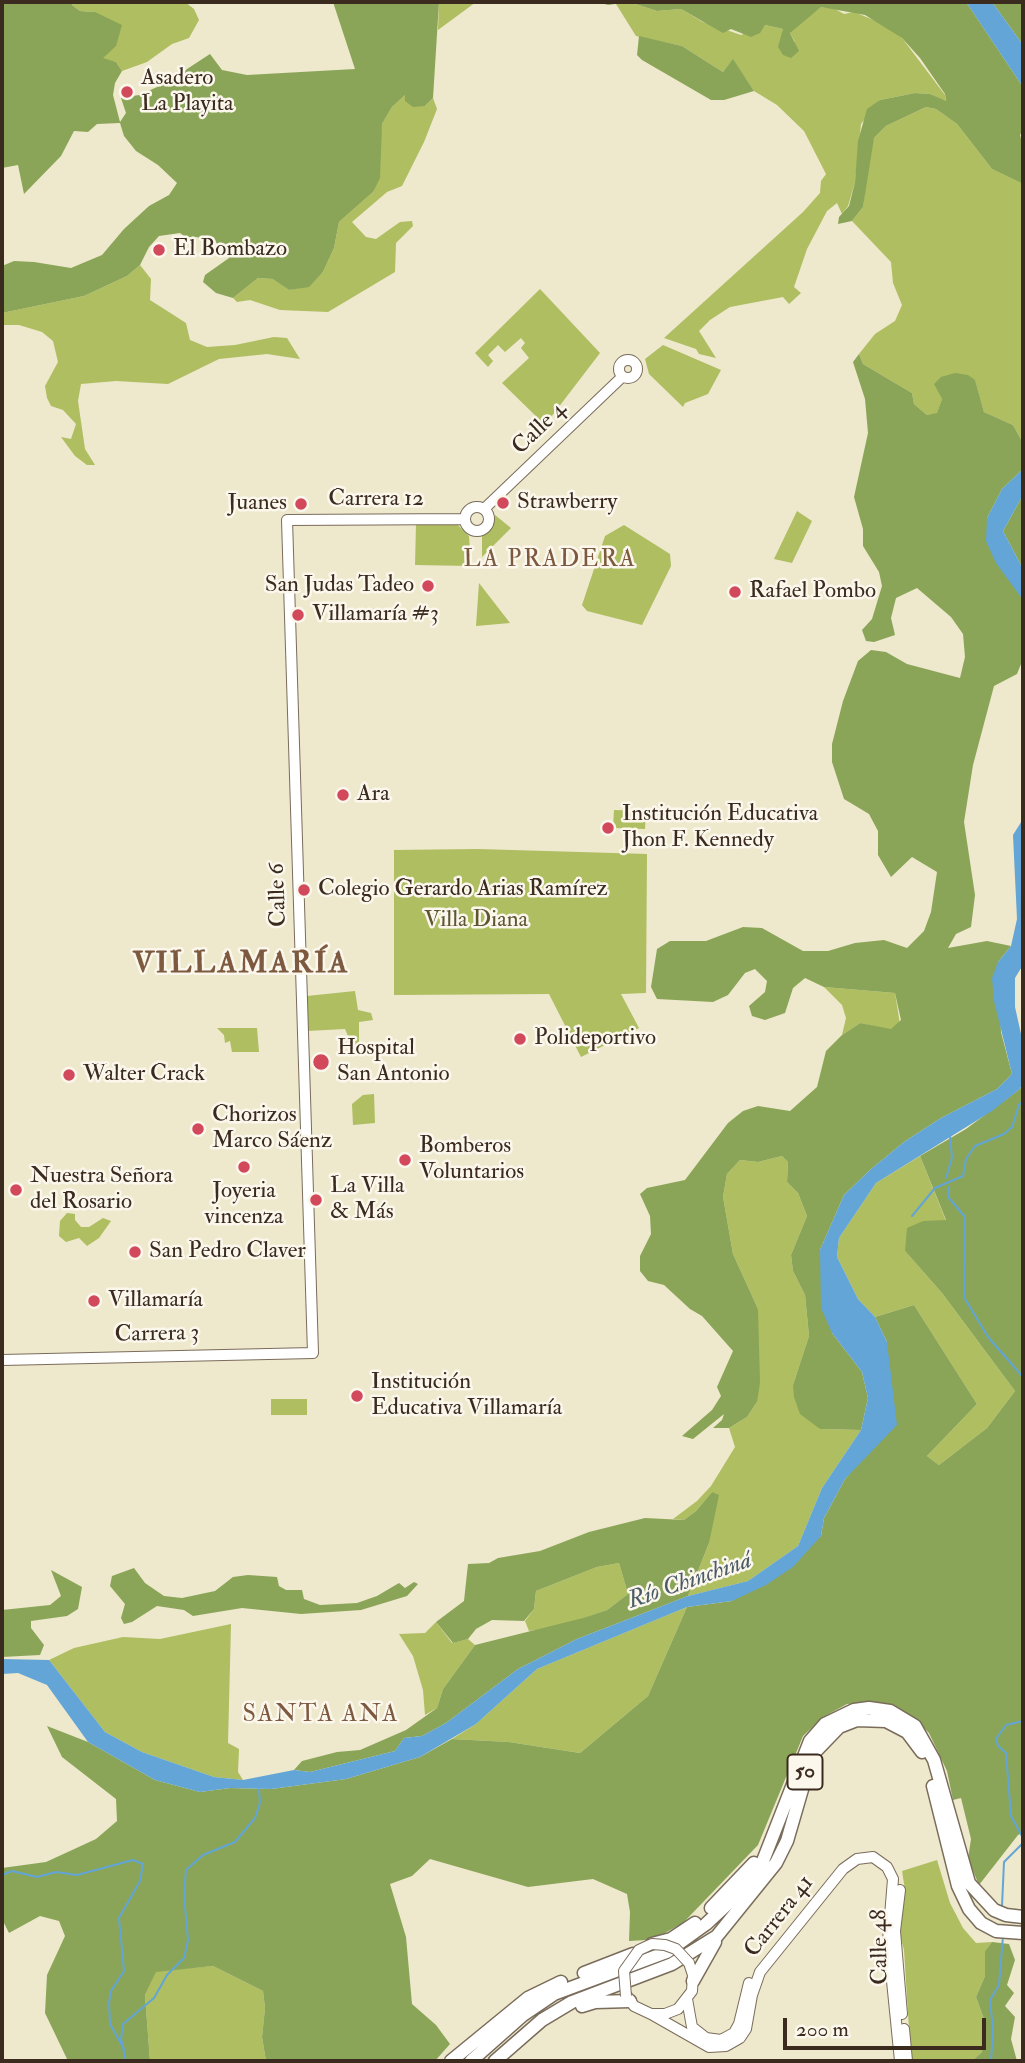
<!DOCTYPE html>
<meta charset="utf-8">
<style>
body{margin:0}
#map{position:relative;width:1025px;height:2063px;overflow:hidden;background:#eee8cc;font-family:"IM FELL Double Pica",serif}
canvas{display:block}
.frame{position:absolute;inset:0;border:4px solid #3b2a1e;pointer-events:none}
.scale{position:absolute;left:783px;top:2018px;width:203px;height:32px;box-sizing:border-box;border:4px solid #3b2a1e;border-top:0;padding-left:9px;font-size:21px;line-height:24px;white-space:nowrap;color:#3b2a1e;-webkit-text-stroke:5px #fbf7ec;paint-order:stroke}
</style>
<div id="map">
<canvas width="1025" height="2063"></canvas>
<div class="frame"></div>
<div class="scale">200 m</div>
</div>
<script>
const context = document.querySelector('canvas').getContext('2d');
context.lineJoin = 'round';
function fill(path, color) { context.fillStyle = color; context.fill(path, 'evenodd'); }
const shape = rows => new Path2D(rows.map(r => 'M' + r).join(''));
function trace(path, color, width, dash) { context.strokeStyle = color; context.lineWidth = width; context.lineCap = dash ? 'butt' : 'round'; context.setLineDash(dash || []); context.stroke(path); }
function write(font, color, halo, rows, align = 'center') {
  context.font = font + ' "IM FELL Double Pica",serif'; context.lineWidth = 5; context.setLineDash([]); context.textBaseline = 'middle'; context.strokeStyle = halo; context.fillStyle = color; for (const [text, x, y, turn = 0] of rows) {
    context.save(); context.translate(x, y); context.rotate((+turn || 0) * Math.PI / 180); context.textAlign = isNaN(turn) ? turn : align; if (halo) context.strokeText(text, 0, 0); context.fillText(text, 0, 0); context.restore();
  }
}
fill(shape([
 [73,2,185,2,194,9,199,20,189,38,172,44,147,62,122,71,116,62,102,59,95,12,80,11,72,5],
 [439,2,476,2,438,30],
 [629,2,657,11,681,9,703,22,741,35,765,25,783,29,782,37,795,42,790,33,794,27,821,7,833,8,844,14,854,12,881,23,902,38,945,95,946,102,930,94,915,93,880,100,861,124,855,182,848,206,842,214,837,203,827,211,807,249,794,287,801,293,789,304,783,297,730,307,710,320,699,331,716,358,699,354,696,349,664,338,803,212,820,193,821,181,826,174,804,131,777,105,754,91,733,60,723,72,682,46,636,36,616,4],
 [406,94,425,106,433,98,437,109,424,142,402,186,387,192,352,222,366,237,376,239,400,222,412,221,413,226,396,243,395,272,328,312,280,310,250,300,237,302,233,298,258,278,274,279,289,290,309,286,323,272,334,248,339,222,373,192,382,124,392,107],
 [926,107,936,109,957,124,992,169,1023,184,1023,443,1013,425,984,412,975,381,935,384,942,399,937,414,927,415,914,404,912,393,863,364,859,354,875,334,895,321,902,305,893,283,891,262,852,221,863,207,870,150,874,138,886,126],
 [140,265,151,279,150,300,186,323,190,340,207,347,235,345,274,337,287,338,300,359,267,354,219,359,168,384,116,381,81,384,78,401,85,449,95,465,87,465,75,456,61,437,71,439,76,424,63,410,51,406,47,398,45,386,58,362,53,341,42,332,19,325,2,325,2,313,84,296,127,276],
 [540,289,600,353,548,421,545,419,543,423,502,383,529,358,521,348,525,343,521,338,505,352,498,345,488,355,493,361,488,367,475,353],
 [663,345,721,370,708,394,685,403,683,407,649,374,645,359],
 [797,511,812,521,792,563,774,559],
 [495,515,511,528,482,557,482,534],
 [416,524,458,525,469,536,471,566,415,565],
 [624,525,670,554,671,566,642,625,587,611,582,605,605,536],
 [479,583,510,623,476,626],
 [614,810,646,811,645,829,613,828],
 [478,849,647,854,646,993,621,994,639,1028,581,1057,549,994,394,995,394,850],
 [824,987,895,993,900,1024,891,1030,860,1023,842,1035,846,1018,842,1005],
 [355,991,358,1010,371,1013,373,1020,359,1022,359,1050,354,1050,345,1029,307,1031,307,996],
 [217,1028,257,1028,259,1052,232,1052,230,1041,225,1043,224,1035],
 [374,1094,375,1123,353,1125,352,1104,363,1095],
 [782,1156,788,1162,787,1182,798,1193,807,1216,791,1255,793,1271,805,1295,809,1336,793,1385,820,1429,861,1430,822,1488,798,1546,748,1581,688,1596,709,1543,712,1492,696,1511,684,1520,673,1519,697,1501,711,1486,735,1447,729,1428,747,1417,757,1402,758,1309,733,1254,723,1197,727,1174,740,1160,758,1162],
 [920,1156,946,1221,923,1221,905,1251,942,1293,1015,1391,987,1428,939,1465,927,1456,977,1404,914,1305,875,1317,858,1299,837,1257,839,1238,876,1183],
 [67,1213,75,1214,75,1220,81,1227,89,1227,103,1218,111,1221,99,1238,87,1246,79,1238,66,1242,59,1236,60,1221],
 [271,1399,307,1399,307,1415,271,1415],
 [619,1563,628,1594,607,1610,555,1628,529,1631,525,1621,534,1609,536,1591,597,1567],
 [687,1607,648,1696,580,1753,509,1742,452,1739,476,1724,537,1669],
 [436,1622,452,1643,468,1639,475,1645,443,1689,437,1708,425,1715,423,1690,413,1656,399,1634,425,1633],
 [231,1624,228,1743,239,1749,238,1772,243,1780,214,1777,142,1752,105,1732,49,1660,74,1648,123,1637,160,1639],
 [937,1860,950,1903,963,1928,976,1943,992,1942,985,1951,985,1976,976,1997,985,2022,982,2052,972,2061,911,2061,904,1950,900,1935,905,1890,902,1871],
 [213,1966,263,1991,265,2008,262,2037,266,2061,150,2061,145,1995,156,1971]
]), '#aebe61');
fill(shape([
 [2,2,73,2,72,5,80,11,95,12,122,25,116,46,103,58,116,62,122,71,115,83,113,95,120,122,126,113,121,98,139,95,164,84,169,87,187,69,210,54,222,70,247,75,355,69,333,2,439,2,433,98,425,106,413,107,405,101,405,95,392,107,382,124,380,178,373,192,339,222,334,248,323,272,309,287,289,290,273,279,258,278,233,298,216,293,203,282,205,275,229,258,215,241,196,237,188,239,180,233,159,236,149,247,140,265,127,276,84,296,2,313,2,266,14,261,34,262,71,268,102,255,124,229,149,206,169,195,177,183,158,165,136,151,124,136,120,123,97,124,88,132,74,131,61,156,24,194,18,165,2,168],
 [598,2,966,2,1023,87,1023,130,1020,135,1023,146,1023,184,992,169,957,124,936,109,926,107,886,126,874,138,863,207,852,221,838,224,839,217,849,206,855,182,858,141,867,109,880,100,915,93,930,94,946,101,945,94,920,58,902,38,865,15,821,7,790,33,799,51,791,58,783,55,778,47,783,29,765,25,760,33,751,37,731,29,723,33,681,9,657,11,629,2,608,5],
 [992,2,1023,2,1023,45],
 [639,36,682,46,723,72,733,59,754,91,724,100,711,100,642,60,637,55],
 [859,354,863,364,912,393,914,404,927,415,937,413,942,399,934,384,941,377,955,373,968,375,975,380,984,412,1013,425,1023,443,1023,469,1002,489,987,518,1023,600,1023,659,1017,674,994,686,973,765,964,822,975,895,971,927,956,934,948,948,987,941,1011,946,998,962,1001,1032,1012,1074,997,1089,941,1118,904,1142,870,1170,844,1195,820,1250,832,1333,862,1372,868,1398,861,1430,820,1429,800,1414,794,1397,793,1385,809,1336,805,1295,793,1271,791,1255,807,1216,798,1193,787,1182,788,1162,782,1156,758,1162,740,1160,727,1174,723,1197,733,1254,758,1309,760,1383,757,1402,747,1417,729,1428,713,1428,722,1420,724,1414,693,1439,682,1436,712,1410,721,1396,717,1387,733,1351,702,1316,690,1309,664,1285,648,1281,640,1271,640,1256,651,1234,650,1216,640,1194,647,1188,685,1180,728,1123,743,1111,758,1106,790,1111,817,1087,826,1051,842,1035,860,1023,891,1029,901,1020,895,993,824,987,805,978,793,988,785,1013,765,1020,752,1016,749,1006,765,992,767,981,755,969,745,973,728,995,713,1002,657,999,651,987,657,949,670,941,706,941,743,927,762,928,803,951,828,951,855,943,884,940,907,948,924,931,931,912,937,872,912,857,891,877,878,855,878,831,869,814,844,799,832,762,832,744,843,701,858,661,871,650,886,652,907,664,960,678,965,657,963,634,951,617,917,588,896,598,891,618,895,635,874,642,866,641,862,630,872,619,882,586,879,572,863,546,863,529,854,497,868,433,865,399,853,362],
 [1023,495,1023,569,1003,531],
 [1023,1083,1023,1832,1018,1835,979,1885,968,1859,971,1839,961,1798,953,1800,947,1771,929,1733,918,1722,874,1703,847,1704,823,1717,803,1736,758,1845,683,1923,663,1934,646,1940,629,1941,630,1912,627,1894,593,1879,528,1887,430,1859,412,1876,390,1884,406,1937,412,2004,436,2025,450,2044,435,2061,266,2061,262,2037,265,2008,263,1991,213,1966,156,1972,145,1995,150,2061,68,2061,45,2013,47,1975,65,1936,59,1921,40,1916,9,1933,2,1919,2,1868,46,1862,96,1839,117,1821,116,1799,62,1757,47,1726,88,1742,155,1780,200,1792,230,1788,271,1789,346,1779,420,1757,452,1739,509,1742,580,1753,648,1696,687,1607,732,1601,821,1536,824,1518,845,1479,868,1452,887,1342,875,1317,914,1305,977,1404,927,1456,939,1465,987,1428,1015,1391,942,1293,905,1251,907,1228,923,1221,946,1220,920,1156,966,1129,1020,1089],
 [712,1492,719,1495,709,1543,688,1596,577,1639,518,1669,446,1723,422,1736,404,1738,395,1751,310,1772,294,1770,302,1761,337,1752,360,1750,406,1730,437,1708,443,1689,475,1645,583,1618,607,1610,628,1594,619,1563,597,1567,536,1591,534,1609,524,1621,492,1620,476,1629,468,1639,453,1643,436,1622,464,1601,468,1564,489,1563,498,1558,540,1551,589,1532,645,1518,684,1520,696,1511],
 [134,1568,145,1583,164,1596,182,1598,215,1591,233,1577,248,1575,277,1577,279,1586,286,1590,302,1590,304,1599,320,1605,357,1603,377,1596,399,1583,405,1588,414,1582,418,1584,407,1596,361,1610,301,1614,242,1608,193,1616,184,1610,157,1606,132,1622,124,1624,121,1618,125,1604,110,1586,112,1576],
 [51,1570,82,1587,78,1609,67,1616,31,1621,31,1628,44,1645,40,1655,2,1657,2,1610,50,1605,61,1596],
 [992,1942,1009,1944,1015,1960,1007,1985,1014,1993,1005,2006,1015,2017,1011,2039,1017,2061,972,2061,982,2052,985,2022,976,1997,985,1976,985,1951]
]), '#8aa557');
fill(shape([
 [966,2,992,2,1023,45,1023,87],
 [1023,469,1023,495,1003,531,1023,569,1023,600,996,563,986,541,987,518,1002,489],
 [1023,819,1023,965,1015,978,1015,1007,1023,1043,1023,1082,1020,1089,992,1111,876,1183,839,1238,837,1257,858,1299,875,1317,887,1342,897,1425,845,1479,824,1518,821,1536,793,1567,766,1585,732,1601,687,1607,537,1669,476,1724,420,1757,346,1779,271,1789,230,1788,200,1792,155,1780,88,1742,47,1685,18,1673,2,1674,2,1659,49,1660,105,1732,142,1752,214,1777,243,1780,294,1770,310,1772,395,1751,404,1738,422,1736,446,1723,518,1669,577,1639,688,1596,748,1581,798,1546,822,1488,861,1430,868,1398,862,1372,832,1333,821,1308,820,1250,844,1195,870,1170,904,1142,941,1118,997,1089,1012,1074,994,1001,992,978,998,962,1011,946,1017,919,1013,835]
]), '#62a5d6');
trace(shape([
 [946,1178,952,1158,950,1135],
 [949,1187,949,1198,965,1217,964,1297,988,1337,1023,1377],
 [912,1216,935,1188,963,1176,966,1159,975,1146,1004,1134,1012,1127,1019,1105,1023,1101],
 [1023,1721,1006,1725,996,1739,998,1746,1006,1753,1011,1816,1023,1838],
 [2,1875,12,1871,37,1877,56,1872,77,1875,133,1860,143,1864,140,1881,119,1918,124,1971,111,1991,109,2003,110,2024,124,2049],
 [1002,1906,1004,1862,1023,1843],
 [126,2061,121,2039,123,2024,154,1998,167,1975,184,1958,188,1940,184,1896,186,1870,203,1855,235,1842,255,1818,260,1803,259,1789],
 [991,2061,993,2030,990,2000,999,1985,1003,1936]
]), '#62a5d6', 2);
const secondary = shape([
 '619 369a9 9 0 1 1 18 0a9 9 0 1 1-18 0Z',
 '465 519a12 12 0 1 1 24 0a12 12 0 1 1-24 0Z',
 [484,509,622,377],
 [2,1360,313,1353,287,520,465,519],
 [900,1890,895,1931,902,2014],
 [627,1996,634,2006,651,2014,665,2014,678,2009,692,1991,693,1975,689,1963],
 [687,1999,692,2027,706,2038,721,2040,734,2033,739,2024,749,1983],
 [651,2014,709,2047,726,2046,740,2038,746,2029,752,1995,760,1972,843,1869,857,1859,873,1857,887,1867,893,1879,888,1941,900,2061],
 [904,2029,907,2061]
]);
const highway = shape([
 [933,1786,958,1886,969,1909,981,1923,996,1931,1023,1933],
 [711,1908,754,1863],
 [652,1944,671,1939,695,1923],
 [584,1973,633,1954],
 [693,1981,715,1942],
 [582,2006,595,2002,630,2001],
 [451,2061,528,1998,561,1982],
 [471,2061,523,2015,554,1994,667,1952,706,1924,737,1895,761,1866,810,1741,825,1724,854,1710,869,1708,890,1711,915,1726,934,1760,969,1883,994,1910,1006,1915,1023,1917],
 [495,2061,542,2020,572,2002,672,1964,717,1936,776,1863,787,1841,812,1755,839,1727,857,1720,886,1721,907,1732,922,1752]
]);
trace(secondary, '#7a6c5b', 12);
trace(highway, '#7a6c5b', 15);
trace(secondary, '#fff', 10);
trace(highway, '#fff', 12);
const secondaryBridge = shape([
 [626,1996,624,1971,639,1950,652,1944,665,1945,676,1949,689,1963]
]);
trace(secondaryBridge, '#7a6c5b', 12, []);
trace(secondaryBridge, '#fff', 10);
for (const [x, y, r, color] of [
 [127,92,7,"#d1495b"],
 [159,250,7,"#d1495b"],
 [503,503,7,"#d1495b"],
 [301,504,7,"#d1495b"],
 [428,586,7,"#d1495b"],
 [735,592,7,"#d1495b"],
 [298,615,7,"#d1495b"],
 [343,795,7,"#d1495b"],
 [608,828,7,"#d1495b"],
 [304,890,7,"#d1495b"],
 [520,1039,7,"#d1495b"],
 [321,1062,9,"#d1495b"],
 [69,1075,7,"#d1495b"],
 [198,1129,7,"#d1495b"],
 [405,1160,7,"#d1495b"],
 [244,1167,7,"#d1495b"],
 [16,1190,7,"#d1495b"],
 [316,1200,7,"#d1495b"],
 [135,1252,7,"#d1495b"],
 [94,1301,7,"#d1495b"],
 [357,1396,7,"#d1495b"]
]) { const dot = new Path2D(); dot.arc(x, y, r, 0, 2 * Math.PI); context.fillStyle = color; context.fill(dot); trace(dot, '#fbf7ec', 2.5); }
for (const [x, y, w] of [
 [805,1772,35]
]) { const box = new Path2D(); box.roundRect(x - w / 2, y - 17.5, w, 35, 5); context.fillStyle = '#fbf7ec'; context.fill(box); trace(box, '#3b2a1e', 2); }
write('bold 21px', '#3b2a1e', null, [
 ["50",805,1772]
]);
write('23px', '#3b2a1e', '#fbf7ec', [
 ["Asadero",141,79],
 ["La Playita",141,105],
 ["El Bombazo",173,250],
 ["Strawberry",517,503],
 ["Juanes",287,504,"right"],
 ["San Judas Tadeo",414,586,"right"],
 ["Rafael Pombo",749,592],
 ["Villamaría #3",312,615],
 ["Ara",357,795],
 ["Institución Educativa",622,815],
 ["Jhon F. Kennedy",622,841],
 ["Colegio Gerardo Arias Ramírez",318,890],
 ["Polideportivo",534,1039],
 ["Hospital",337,1049],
 ["San Antonio",337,1075],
 ["Walter Crack",83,1075],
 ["Chorizos",212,1116],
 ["Marco Sáenz",212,1142],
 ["Bomberos",419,1147],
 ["Voluntarios",419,1173],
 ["Nuestra Señora",30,1177],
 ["del Rosario",30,1203],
 ["La Villa",330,1187],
 ["& Más",330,1213],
 ["Joyeria",244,1192,"center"],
 ["vincenza",244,1218,"center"],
 ["San Pedro Claver",149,1252],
 ["Villamaría",108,1301],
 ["Institución",371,1383],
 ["Educativa Villamaría",371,1409]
], 'left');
write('23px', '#3b2a1e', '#fbf7ec', [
 ["Calle 4",540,429,-44],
 ["Carrera 12",376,500],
 ["Calle 6",279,895,-92],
 ["Carrera 3",157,1335,-1],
 ["Carrera 41",780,1917,-52],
 ["Calle 48",881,1947,-91]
]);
write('23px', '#5e5632', '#fbf7ec', [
 ["Villa Diana",476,921]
]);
context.letterSpacing = '2px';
write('24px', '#7d5a3f', '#fbf7ec', [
 ["LA PRADERA",550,561],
 ["SANTA ANA",321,1716]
]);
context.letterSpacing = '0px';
write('italic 24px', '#4b5b68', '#fbf7ec', [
 ["Río Chinchiná",690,1582,-19]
]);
context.letterSpacing = '2px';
write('bold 30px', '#7d5a3f', '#fbf7ec', [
 ["VILLAMARÍA",241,966]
]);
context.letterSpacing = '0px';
</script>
